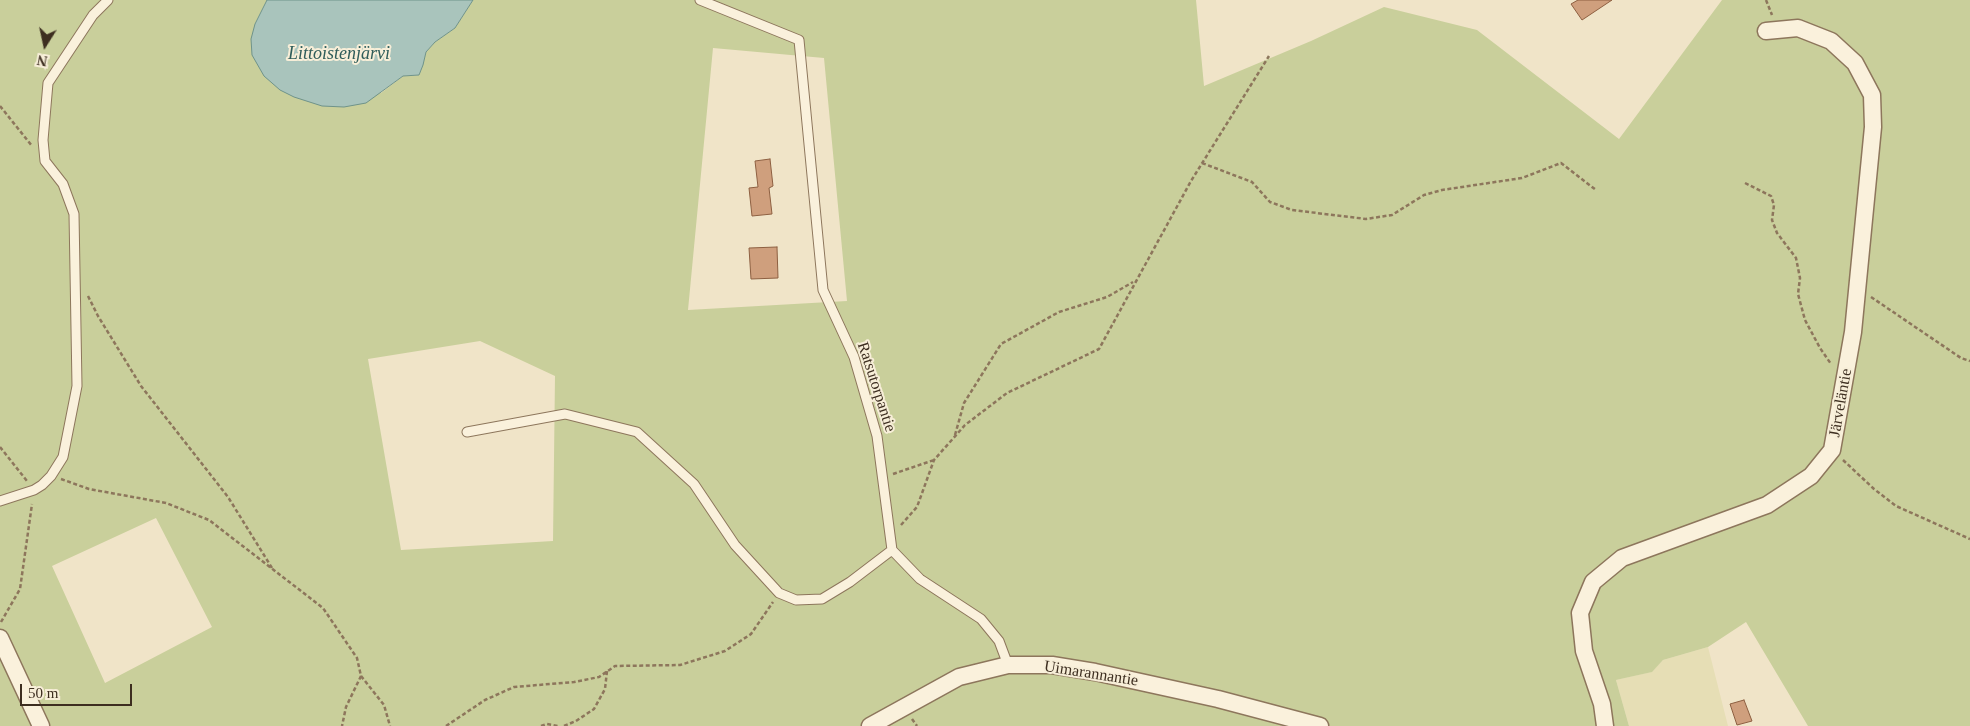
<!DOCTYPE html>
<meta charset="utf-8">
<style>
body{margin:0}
#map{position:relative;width:1970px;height:726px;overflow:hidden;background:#f0e4c8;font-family:Georgia,serif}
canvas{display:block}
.north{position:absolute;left:20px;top:20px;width:50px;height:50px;-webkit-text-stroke:4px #f7eed8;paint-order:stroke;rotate:190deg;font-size:14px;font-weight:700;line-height:20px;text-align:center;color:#3d2e20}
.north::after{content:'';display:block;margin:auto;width:18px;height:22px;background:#3d2e20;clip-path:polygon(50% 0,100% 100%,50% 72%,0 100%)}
.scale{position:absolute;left:20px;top:684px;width:112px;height:22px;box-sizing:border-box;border:2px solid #3d2e20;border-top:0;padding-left:6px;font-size:15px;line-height:18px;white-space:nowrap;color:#3d2e20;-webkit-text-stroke:4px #f7eed8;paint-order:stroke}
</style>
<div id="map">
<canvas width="1970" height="726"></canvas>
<div class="north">N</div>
<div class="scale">50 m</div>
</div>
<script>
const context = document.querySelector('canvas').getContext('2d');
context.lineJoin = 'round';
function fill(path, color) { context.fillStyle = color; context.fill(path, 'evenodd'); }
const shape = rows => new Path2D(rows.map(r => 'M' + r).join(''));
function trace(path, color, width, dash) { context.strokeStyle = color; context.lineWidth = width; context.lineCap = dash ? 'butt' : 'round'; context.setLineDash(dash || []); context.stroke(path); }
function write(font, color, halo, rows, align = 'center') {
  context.font = font + ' Georgia,serif'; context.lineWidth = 4; context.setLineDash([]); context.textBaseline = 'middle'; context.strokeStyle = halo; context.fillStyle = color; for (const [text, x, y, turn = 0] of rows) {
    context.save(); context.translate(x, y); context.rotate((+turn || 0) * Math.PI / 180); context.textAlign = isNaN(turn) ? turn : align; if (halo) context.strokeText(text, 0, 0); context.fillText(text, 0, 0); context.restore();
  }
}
fill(shape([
 [1708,647,1728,726,1629,726,1616,680,1651,672,1663,660]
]), '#e6deb5');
fill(shape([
 [0,0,267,0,255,24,381,93,403,76,419,75,426,52,435,42,455,28,473,0,1196,0,1204,86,1311,41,1384,7,1477,30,1619,139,1722,0,1970,0,1970,726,1808,726,1746,622,1708,647,1663,660,1652,672,1616,680,1629,726,0,726],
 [713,48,824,58,847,301,688,310],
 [480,341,555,376,553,541,401,550,368,359],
 [156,518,212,627,105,683,52,566]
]), '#c9cf9b');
const water = shape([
 [267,0,473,0,455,28,435,42,426,52,423,65,419,75,403,76,366,103,344,107,322,106,294,97,280,90,264,76,252,55,251,39,255,24,267,0]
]);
fill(water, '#a9c4bc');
trace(water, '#6f938a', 1);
const building = shape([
 [1578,0,1612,0,1582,20,1571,4,1578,0],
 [770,159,773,186,769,188,772,214,752,216,749,188,758,187,755,161,770,159],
 [777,247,778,278,751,279,749,248,777,247],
 [1744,700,1752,721,1737,725,1730,704,1744,700]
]);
fill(building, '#cf9f7d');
trace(building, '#8d5f41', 1);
const lane = shape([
 [700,0,799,40,823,290,854,357,877,436,892,550,920,579,981,619,999,641,1008,665],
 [467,432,565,414,637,432,694,484,735,545,779,593,796,600,822,599,850,582,892,550],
 [0,501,34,490,42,485,51,476,63,457,77,386,74,214,63,184,45,161,43,140,48,83,93,15,108,0]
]);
const street = shape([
 [0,638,41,726],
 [870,726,959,677,1008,665,1052,665,1095,672,1218,699,1320,726],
 [1605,726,1602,704,1584,651,1580,613,1593,582,1622,558,1767,505,1811,476,1832,450,1853,332,1873,127,1872,95,1855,63,1831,41,1798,28,1766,31]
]);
trace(lane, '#8d765c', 11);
trace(street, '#8d765c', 19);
trace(shape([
 [1766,0,1772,15],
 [0,106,32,146],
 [1202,163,1252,182,1270,202,1292,210,1366,219,1392,215,1424,195,1442,190,1522,178,1561,163,1596,190],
 [1745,183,1771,196,1774,205,1772,220,1777,233,1796,258,1800,278,1798,294,1805,320,1820,348,1831,364],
 [88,296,98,316,141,386,228,497,272,568],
 [1871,297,1961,358,1970,361],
 [955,435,964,403,1001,344,1059,312,1107,297,1133,282],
 [0,447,27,481],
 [1843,460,1874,489,1896,506,1970,539],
 [893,474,934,460],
 [61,479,89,489,166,503,209,520,323,608,357,658,361,676,346,707,342,726],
 [901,525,917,507,934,460,965,425,1007,393,1099,349,1191,181,1269,56],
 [1,622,20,589,32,504],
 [361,676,384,705,390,726],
 [912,719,917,726],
 [446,726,485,700,514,687,574,682,599,677,615,666,680,665,725,651,751,634,773,602],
 [541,726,547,724,558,726],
 [564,726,576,721,594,709,605,689,607,671]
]), '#8d765c', 2.5, [4, 2.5]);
trace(lane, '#faf1dc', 9);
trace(street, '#faf1dc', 16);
write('16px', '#3d2e20', '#f7eed8', [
 ["Ratsutorpantie",876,387,72],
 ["Järveläntie",1841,403,-80],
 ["Uimarannantie",1091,674,9]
]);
write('italic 18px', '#2f5d5a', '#f7eed8', [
 ["Littoistenjärvi",339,54]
]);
</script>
